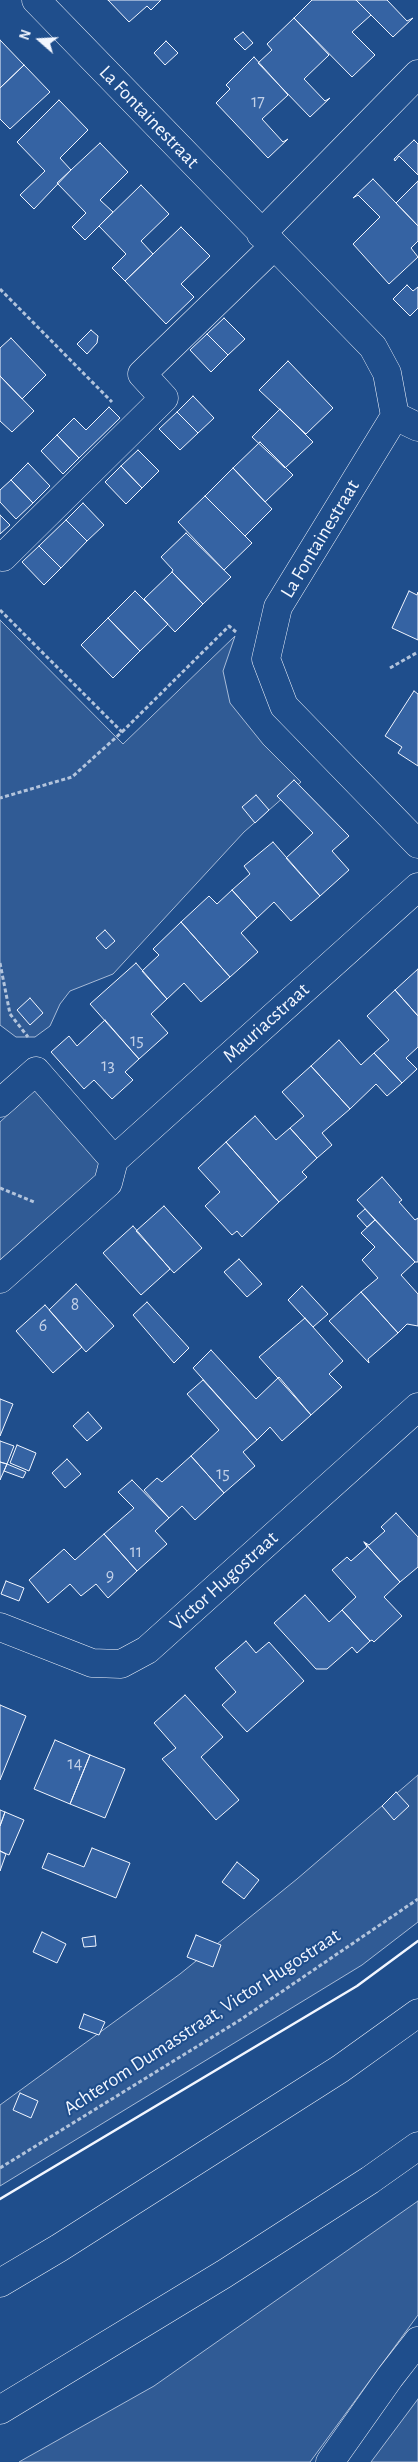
<!DOCTYPE html>
<style>
body{margin:0}
#map{position:relative;width:418px;height:2462px;overflow:hidden;background:#1f4e8c;font-family:"Alegreya Sans",sans-serif}
canvas{display:block}
.north{position:absolute;left:15px;top:15px;width:50px;height:50px;-webkit-text-stroke:4px #1f4e8c;paint-order:stroke;rotate:289deg;font-size:14px;font-weight:700;line-height:20px;text-align:center;color:#f2f6ff}
.north::after{content:'';display:block;margin:auto;width:18px;height:22px;background:#f2f6ff;clip-path:polygon(50% 0,100% 100%,50% 72%,0 100%)}
</style>
<div id="map">
<canvas width="418" height="2462"></canvas>
<div class="north">N</div>
</div>
<script>
const context = document.querySelector('canvas').getContext('2d');
context.lineJoin = 'round';
function fill(path, color) { context.fillStyle = color; context.fill(path, 'evenodd'); }
const shape = rows => new Path2D(rows.map(r => 'M' + r).join(''));
function trace(path, color, width, dash) { context.strokeStyle = color; context.lineWidth = width; context.lineCap = dash ? 'butt' : 'round'; context.setLineDash(dash || []); context.stroke(path); }
function write(font, color, halo, rows, align = 'center') {
  context.font = font + ' "Alegreya Sans",sans-serif'; context.lineWidth = 4; context.setLineDash([]); context.textBaseline = 'middle'; context.strokeStyle = halo; context.fillStyle = color; for (const [text, x, y, turn = 0] of rows) {
    context.save(); context.translate(x, y); context.rotate((+turn || 0) * Math.PI / 180); context.textAlign = isNaN(turn) ? turn : align; if (halo) context.strokeText(text, 0, 0); context.fillText(text, 0, 0); context.restore();
  }
}
const built = shape([
 [0,620,123,744,235,636,223,671,230,703,263,744,301,782,244,832,113,974,70,991,60,1004,50,1026,35,1037,16,1037,0,1025,0,620],
 [36,1089,105,1170,0,1262,0,1122,36,1089],
 [418,1775,418,1922,362,1965,0,2186,0,2105,180,1974,297,1879,418,1775],
 [418,2201,418,2315,310,2462,19,2462,154,2386,418,2201],
 [418,2399,418,2462,371,2462,418,2399]
]);
fill(built, '#305b95');
trace(built, '#a8bbd7', 1);
const building = shape([
 [108,0,161,0,151,10,147,6,129,22,108,0],
 [312,0,356,0,371,15,352,32,375,55,352,77,294,18,312,0],
 [356,0,387,0,407,21,413,18,393,37,356,0],
 [294,18,329,55,304,79,325,101,330,98,310,117,258,63,272,50,267,44,294,18],
 [243,32,253,43,245,50,234,39,243,32],
 [0,40,24,65,0,88,0,40],
 [166,41,178,53,165,65,154,53,166,41],
 [254,57,288,95,262,119,283,142,288,139,268,158,216,103,230,89,226,85,254,57],
 [24,65,50,92,10,129,0,119,0,88,24,65],
 [59,100,88,130,60,158,71,170,34,209,20,195,45,171,17,142,59,100],
 [414,140,418,144,418,175,399,156,395,161,394,159,414,140],
 [100,143,128,172,100,200,113,212,85,240,72,227,86,213,57,183,100,143],
 [373,179,418,226,418,241,411,248,418,257,389,284,353,244,380,217,358,195,353,198,373,179],
 [418,181,418,226,396,203,418,181],
 [141,185,169,214,141,241,153,254,125,281,112,268,126,254,99,226,141,185],
 [181,227,210,256,181,284,194,297,166,324,125,281,181,227],
 [407,285,413,291,418,287,418,308,410,316,393,299,407,285],
 [224,318,245,339,228,355,207,334,224,318],
 [91,330,98,336,97,343,87,354,77,344,91,330],
 [207,334,228,355,211,372,190,350,207,334],
 [11,338,46,375,22,399,0,376,0,348,11,338],
 [288,361,333,408,306,434,259,390,288,361],
 [0,376,34,411,12,432,0,421,0,376],
 [193,396,214,418,198,433,177,412,193,396],
 [109,407,120,418,79,458,57,435,74,418,86,430,109,407],
 [280,409,313,442,285,468,252,437,280,409],
 [177,412,198,433,180,450,159,429,177,412],
 [57,435,79,458,63,474,41,451,57,435],
 [260,442,293,475,265,502,233,468,260,442],
 [138,450,159,471,142,488,121,466,138,450],
 [28,463,50,486,33,503,11,480,28,463],
 [121,466,142,488,126,504,105,482,121,466],
 [233,468,272,509,245,536,205,496,233,468],
 [11,480,33,503,16,519,0,502,0,490,11,480],
 [205,496,252,543,224,570,178,522,205,496],
 [83,503,104,525,87,541,66,520,83,503],
 [0,515,10,525,0,534,0,515],
 [66,520,87,541,61,568,39,546,66,520],
 [186,533,231,577,203,604,172,572,173,570,161,557,186,533],
 [39,546,61,568,44,585,22,562,39,546],
 [172,572,203,604,175,632,144,599,172,572],
 [135,591,168,624,140,651,108,618,135,591],
 [409,591,417,595,418,592,418,640,392,628,409,591],
 [108,618,140,651,113,678,81,645,108,618],
 [414,691,418,694,418,766,398,753,402,747,385,736,414,691],
 [294,780,349,836,332,851,349,870,320,896,286,858,313,833,277,796,294,780],
 [256,795,269,810,255,823,242,807,256,795],
 [273,842,320,896,291,921,274,902,257,918,232,890,250,874,244,866,273,842],
 [232,890,257,918,241,933,258,952,230,977,181,922,209,896,217,904,232,890],
 [181,922,230,977,201,1002,184,983,167,999,142,971,159,955,153,949,181,922],
 [105,930,115,941,106,949,96,938,105,930],
 [136,963,167,999,151,1014,168,1033,139,1059,90,1004,136,963],
 [418,969,418,1016,395,990,418,969],
 [395,990,418,1016,418,1047,406,1058,417,1069,402,1083,374,1053,389,1040,367,1016,395,990],
 [30,998,43,1013,30,1025,17,1010,30,998],
 [105,1020,139,1059,125,1072,133,1080,112,1099,94,1080,84,1089,51,1052,69,1036,77,1046,105,1020],
 [339,1040,361,1065,374,1053,402,1083,387,1096,376,1084,350,1109,311,1066,339,1040],
 [311,1066,350,1109,322,1133,332,1145,317,1158,290,1128,304,1116,282,1092,311,1066],
 [255,1116,276,1140,290,1128,317,1158,302,1172,307,1177,279,1202,226,1142,255,1116],
 [226,1142,279,1202,242,1237,237,1231,232,1235,205,1206,220,1192,198,1168,226,1142],
 [382,1177,402,1200,399,1202,415,1220,418,1218,418,1262,415,1262,357,1200,382,1177],
 [164,1206,202,1248,174,1273,136,1231,164,1206],
 [365,1209,375,1220,367,1227,357,1216,365,1209],
 [375,1220,415,1262,401,1275,418,1294,418,1326,407,1324,398,1333,361,1292,378,1278,362,1260,375,1247,361,1233,375,1220],
 [133,1226,170,1269,141,1295,103,1253,133,1226],
 [239,1259,262,1284,247,1297,224,1272,239,1259],
 [76,1284,114,1326,86,1352,49,1310,76,1284],
 [302,1286,328,1314,313,1327,288,1300,302,1286],
 [361,1292,398,1333,368,1359,369,1363,329,1321,361,1292],
 [147,1302,189,1348,174,1363,133,1315,147,1302],
 [45,1305,82,1347,53,1373,16,1331,45,1305],
 [305,1318,343,1361,329,1374,342,1387,311,1415,259,1357,305,1318],
 [211,1350,256,1399,279,1377,311,1415,282,1441,270,1427,257,1440,193,1368,211,1350],
 [203,1380,257,1440,243,1452,255,1466,224,1493,191,1456,219,1430,187,1394,203,1380],
 [0,1399,13,1404,0,1436,0,1399],
 [88,1412,102,1428,87,1441,73,1426,88,1412],
 [0,1441,14,1446,7,1464,0,1462,0,1441],
 [17,1445,36,1453,29,1471,10,1463,17,1445],
 [191,1456,224,1493,195,1520,182,1506,169,1518,144,1490,157,1478,162,1482,191,1456],
 [67,1459,81,1474,65,1488,52,1473,67,1459],
 [0,1462,7,1464,0,1480,0,1462],
 [7,1464,26,1472,23,1478,4,1471,7,1464],
 [132,1480,169,1518,155,1531,167,1544,137,1571,104,1534,134,1508,118,1492,132,1480],
 [396,1513,418,1537,418,1567,400,1582,364,1542,369,1545,385,1531,381,1527,396,1513],
 [104,1534,137,1571,108,1598,96,1584,81,1596,70,1584,48,1603,29,1580,64,1549,75,1560,104,1534],
 [364,1542,400,1582,384,1597,402,1616,374,1642,372,1640,370,1641,342,1610,356,1597,332,1570,347,1557,351,1561,367,1547,364,1542],
 [6,1581,24,1588,19,1601,1,1594,6,1581],
 [305,1595,329,1622,342,1610,370,1641,357,1653,352,1647,327,1669,316,1669,274,1623,305,1595],
 [246,1641,256,1653,269,1642,304,1681,247,1732,222,1705,236,1692,215,1668,246,1641],
 [185,1695,223,1737,201,1757,239,1800,216,1820,162,1759,176,1748,154,1723,185,1695],
 [0,1705,26,1716,0,1780,0,1705],
 [55,1740,90,1755,70,1804,34,1789,55,1740],
 [90,1755,125,1769,105,1818,70,1804,90,1755],
 [396,1792,409,1806,394,1820,382,1806,396,1792],
 [0,1810,5,1812,0,1826,0,1810],
 [5,1812,24,1820,9,1855,0,1851,0,1826,5,1812],
 [92,1848,130,1863,116,1898,42,1868,48,1853,84,1867,92,1848],
 [0,1851,6,1854,0,1871,0,1851],
 [237,1862,259,1880,244,1899,222,1882,237,1862],
 [42,1932,66,1944,57,1963,33,1952,42,1932],
 [196,1935,221,1945,213,1967,187,1957,196,1935],
 [95,1936,96,1946,84,1947,82,1938,95,1936],
 [84,2014,105,2022,99,2035,79,2028,84,2014],
 [20,2093,38,2101,31,2118,13,2110,20,2093]
]);
fill(building, '#3563a3');
trace(building, '#f2f6ff', 1);
const minor = shape([
 [36,0,373,347,387,373,395,416,278,607,266,659,284,706,418,844],
 [261,234,418,74],
 [395,416,418,427],
 [3,557,164,398,142,374,274,246],
 [0,1103,36,1071,114,1160],
 [0,1279,108,1183,114,1160,418,887],
 [0,1627,92,1663,121,1664,147,1650,418,1407]
]);
const highway = shape([
 [0,2283,59,2248,340,2069,418,2013],
 [0,2410,224,2274,370,2180,418,2146],
 [330,2462,390,2377,418,2341]
]);
trace(minor, '#f2f6ff', 29);
trace(highway, '#f2f6ff', 29);
trace(shape([
 [0,289,112,402],
 [0,610,122,732,72,777,0,798],
 [390,668,418,652],
 [122,732,229,626,236,632],
 [0,963,10,1014,28,1037],
 [0,1188,34,1202],
 [0,2168,240,2020,418,1899]
]), '#b3c4dc', 3, [4, 2.5]);
trace(minor, '#1f4e8c', 28);
trace(highway, '#1f4e8c', 28);
trace(shape([
 [0,2199,357,1986,418,1941]
]), '#f2f6ff', 2.5);
write('18px', '#c3d1e8', null, [
 ["17",258,102],
 ["15",137,1041],
 ["13",108,1066],
 ["8",75,1305],
 ["6",43,1326],
 ["15",223,1474],
 ["11",136,1552],
 ["9",110,1576],
 ["14",75,1764]
]);
write('20px', '#f2f6ff', '#1f4e8c', [
 ["La Fontainestraat",149,117,46],
 ["La Fontainestraat",320,539,-59],
 ["Mauriacstraat",266,1023,-42],
 ["Victor Hugostraat",224,1581,-42],
 ["Achterom Dumasstraat, Victor Hugostraat",202,2022,-33]
]);
</script>
